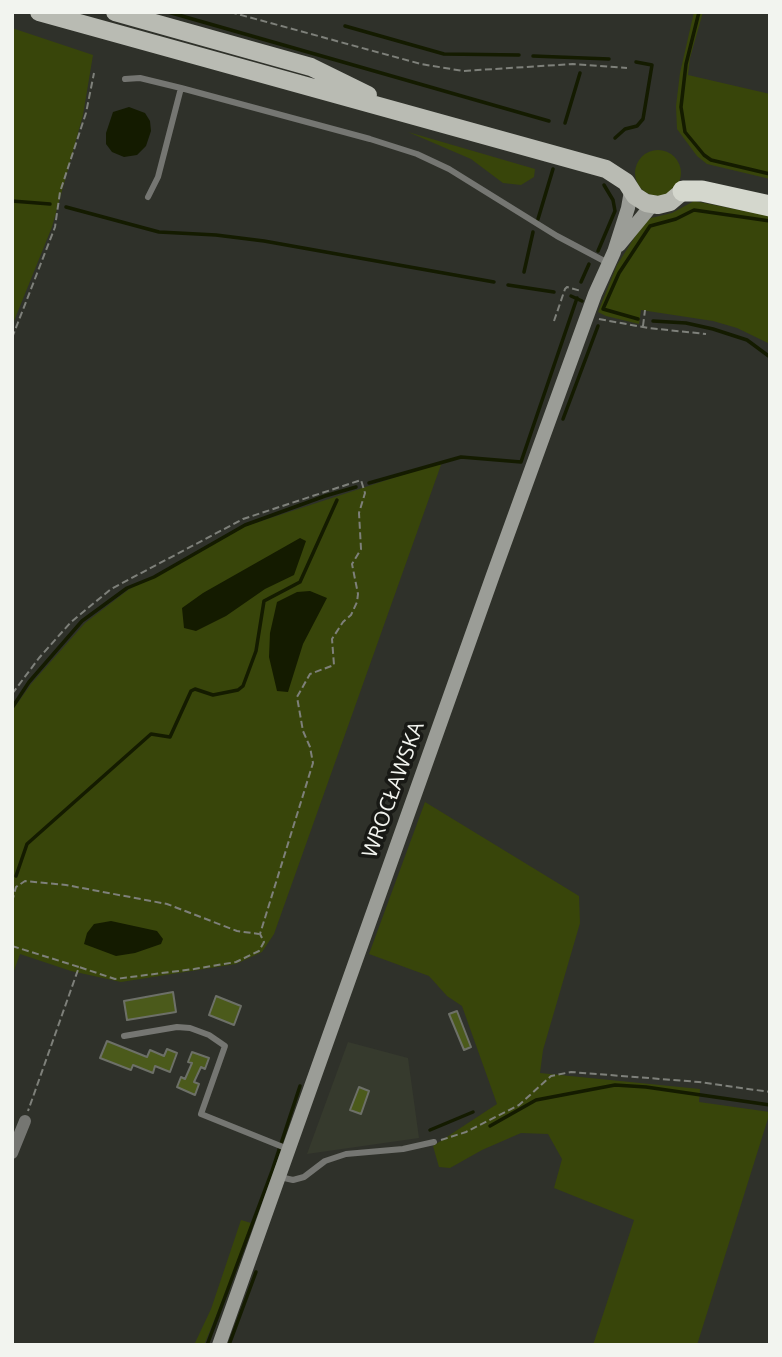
<!DOCTYPE html>
<meta charset="utf-8">
<style>
body{margin:0}
#map{position:relative;width:782px;height:1357px;overflow:hidden;background:#2f312a;font-family:"Open Sans",sans-serif}
canvas{display:block}
.frame{position:absolute;inset:0;border:14px solid #f2f4ef;pointer-events:none}
</style>
<div id="map">
<canvas width="782" height="1357"></canvas>
<div class="frame"></div>
</div>
<script>
const context = document.querySelector('canvas').getContext('2d');
context.lineJoin = 'round';
function fill(path, color) { context.fillStyle = color; context.fill(path, 'evenodd'); }
const shape = rows => new Path2D(rows.map(r => 'M' + r).join(''));
function trace(path, color, width, dash) { context.strokeStyle = color; context.lineWidth = width; context.lineCap = dash ? 'butt' : 'round'; context.setLineDash(dash || []); context.stroke(path); }
function write(font, color, halo, rows, align = 'center') {
  context.font = font + ' "Open Sans",sans-serif'; context.lineWidth = 7; context.setLineDash([]); context.textBaseline = 'middle'; context.strokeStyle = halo; context.fillStyle = color; for (const [text, x, y, turn = 0] of rows) {
    context.save(); context.translate(x, y); context.rotate((+turn || 0) * Math.PI / 180); context.textAlign = isNaN(turn) ? turn : align; if (halo) context.strokeText(text, 0, 0); context.fillText(text, 0, 0); context.restore();
  }
}
fill(shape([
 [348,1042,408,1058,419,1138,307,1154]
]), '#363a2d');
fill(shape([
 [694,12,703,12,690,58,688,75,770,94,770,179,707,164,697,156,677,129,676,106,680,73],
 [12,28,93,55,83,115,52,227,12,326],
 [408,132,535,169,534,177,521,185,503,183,471,159],
 '635 173a23 23 0 1 1 46 0a23 23 0 1 1-46 0Z',
 [694,201,770,216,770,344,737,328,713,321,641,310,639,324,606,316,598,312,617,265,645,221,651,218,672,213],
 [442,462,274,934,262,952,236,964,121,982,71,971,20,954,12,976,12,711,31,684,85,623,128,590,246,526],
 [425,802,579,896,580,923,543,1050,540,1073,700,1089,699,1102,770,1112,697,1345,593,1345,634,1220,554,1188,562,1159,548,1134,521,1133,482,1150,450,1168,439,1167,433,1146,497,1104,462,1006,447,996,429,976,369,954],
 [241,1220,251,1223,228,1287,204,1345,194,1345,211,1309]
]), '#38450a');
fill(shape([
 [129,107,145,113,150,121,151,131,146,146,137,155,124,157,112,152,106,144,106,133,113,112],
 [300,538,306,541,294,575,265,589,226,616,196,631,184,628,182,608,203,593],
 [310,591,327,598,303,644,288,692,277,691,269,657,270,633,277,602,297,592],
 [111,921,157,931,163,939,161,944,135,953,116,956,84,944,87,933,94,924]
]), '#141b00');
trace(shape([
 [168,12,549,121],
 [699,12,686,64,681,107,685,132,704,155,711,160,770,174],
 [345,26,444,54,519,55],
 [533,56,609,59],
 [565,123,580,73],
 [615,138,625,129,637,126,643,119,652,65,636,62],
 [12,201,50,204],
 [66,207,159,232,216,235,264,241,494,282],
 [538,219,553,169],
 [598,251,615,211,613,200,604,185],
 [524,272,533,232],
 [581,282,589,264],
 [508,285,554,292],
 [571,296,582,301],
 [638,319,603,309,619,273,650,226,676,219,694,210,770,221],
 [653,321,686,323,713,329,747,340,770,357],
 [563,419,598,326],
 [369,483,461,457,521,462,577,298],
 [12,708,29,682,82,621,127,588,154,577,245,525,325,496,356,487],
 [16,876,27,844,151,734,170,737,191,691,195,689,213,695,238,690,243,686,256,651,264,601,300,582,337,500],
 [490,1126,536,1100,615,1085,646,1087,770,1105],
 [430,1130,473,1112],
 [207,1345,272,1171,300,1086],
 [229,1345,256,1272]
]), '#141b00', 3.5);
const building = shape([
 [173,992,176,1012,127,1020,124,1001,173,992],
 [216,996,241,1006,234,1025,209,1015,216,996],
 [457,1011,471,1047,464,1050,449,1014,457,1011],
 [107,1041,147,1057,150,1050,164,1056,167,1049,177,1053,170,1072,155,1066,153,1073,133,1065,131,1070,100,1058,107,1041],
 [192,1052,209,1058,205,1069,201,1067,194,1082,199,1084,195,1095,177,1087,181,1077,185,1079,192,1063,188,1062,192,1052],
 [359,1087,369,1091,361,1114,350,1110,359,1087]
]);
fill(building, '#4b5a1b');
trace(building, '#6d7068', 2);
trace(shape([
 [230,12,421,64,463,71,573,64,627,68],
 [599,319,648,328,706,334],
 [554,321,565,289,567,287,581,291],
 [643,326,645,310],
 [12,338,55,227,60,192,86,113,94,73],
 [12,694,39,658,71,622,111,589,243,519,361,480,365,493,359,513,361,549,352,564,358,594,357,602,351,615,343,622,332,639,334,665,310,674,297,697,303,731,310,747,313,763,260,934,264,942,259,951,236,962,194,969,115,979,79,967],
 [12,902,16,887,25,881,66,885,167,904,237,931,259,934],
 [12,946,79,967,28,1111],
 [441,1140,466,1132,519,1105,551,1076,571,1072,699,1082,770,1092]
]), '#7e807a', 2, [7, 3.5]);
trace(shape([
 [125,79,140,78,181,88,370,139,417,154,449,169,557,236,608,263],
 [148,197,158,177,181,88],
 [124,1036,177,1027,190,1028,209,1035,225,1046,201,1114,288,1149],
 [280,1177,293,1180,304,1177,325,1161,346,1154,403,1149,434,1142]
]), '#757672', 6);
trace(shape([
 [12,1153,25,1121]
]), '#757672', 12);
trace(shape([
 [619,245,652,205],
 [219,1345,493,575,595,294,614,252,628,208,631,191]
]), '#9b9d97', 14);
trace(shape([
 [39,12,606,169,626,182,635,196,646,203,658,205,670,202,683,191],
 [115,12,311,67,368,95]
]), '#b9bbb3', 18);
trace(shape([
 [683,191,702,191,770,206]
]), '#d4d7cd', 21);
write('21px', '#f2f4ef', '#181915', [
 ["WROCŁAWSKA",394,790,-70]
]);
</script>
